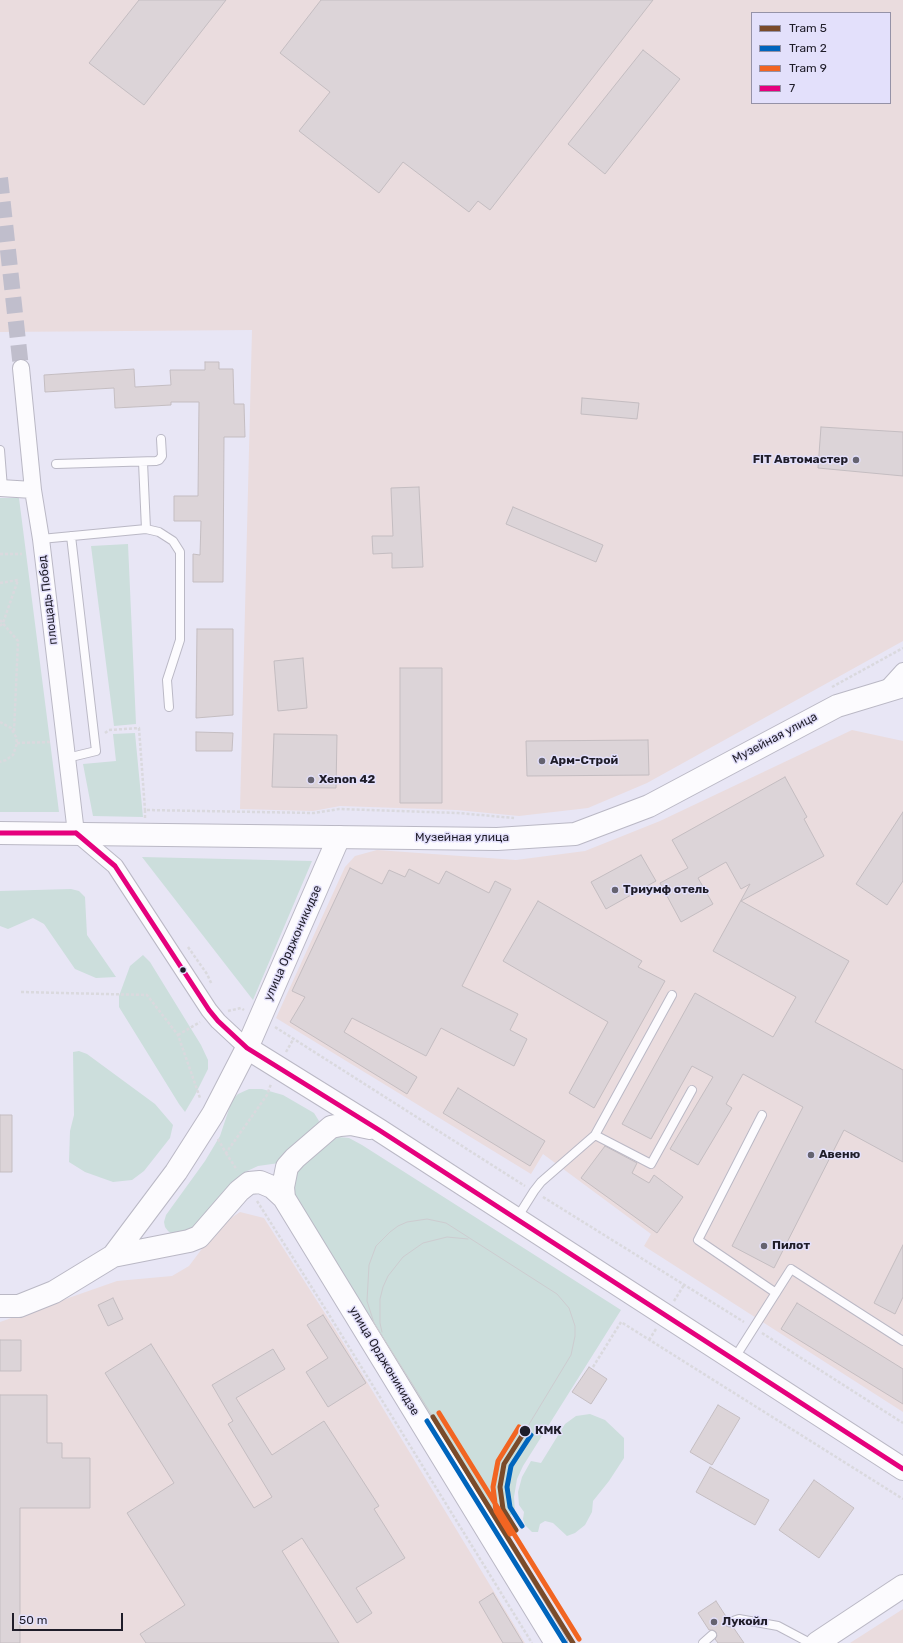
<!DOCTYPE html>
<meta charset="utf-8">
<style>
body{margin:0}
#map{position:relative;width:903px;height:1643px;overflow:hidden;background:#e8e6f5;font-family:Rubik,sans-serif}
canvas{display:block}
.legend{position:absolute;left:751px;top:12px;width:140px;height:92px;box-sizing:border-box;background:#e3e0fb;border:1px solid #9592a7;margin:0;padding:5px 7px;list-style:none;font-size:12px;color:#1f1d29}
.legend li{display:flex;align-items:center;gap:8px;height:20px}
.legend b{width:20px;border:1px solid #9592a7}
.scale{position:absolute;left:12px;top:1613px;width:111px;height:18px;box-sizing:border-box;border:2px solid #1f1d29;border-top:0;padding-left:5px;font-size:12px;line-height:14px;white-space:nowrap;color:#1f1d29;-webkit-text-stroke:3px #e3e0fb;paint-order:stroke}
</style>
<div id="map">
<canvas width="903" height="1643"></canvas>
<ul class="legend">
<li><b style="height:5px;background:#7a4b2a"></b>Tram 5</li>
<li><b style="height:5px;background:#0065bd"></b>Tram 2</li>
<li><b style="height:5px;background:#f26522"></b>Tram 9</li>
<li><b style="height:5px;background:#e5007d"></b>7</li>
</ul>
<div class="scale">50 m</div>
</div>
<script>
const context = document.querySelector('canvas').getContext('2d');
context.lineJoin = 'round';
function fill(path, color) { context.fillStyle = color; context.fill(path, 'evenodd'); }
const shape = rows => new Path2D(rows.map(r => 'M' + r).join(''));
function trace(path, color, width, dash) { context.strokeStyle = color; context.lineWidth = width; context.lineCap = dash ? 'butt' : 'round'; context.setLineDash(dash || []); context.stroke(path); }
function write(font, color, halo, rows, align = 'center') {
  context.font = font + ' Rubik,sans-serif'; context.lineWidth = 3; context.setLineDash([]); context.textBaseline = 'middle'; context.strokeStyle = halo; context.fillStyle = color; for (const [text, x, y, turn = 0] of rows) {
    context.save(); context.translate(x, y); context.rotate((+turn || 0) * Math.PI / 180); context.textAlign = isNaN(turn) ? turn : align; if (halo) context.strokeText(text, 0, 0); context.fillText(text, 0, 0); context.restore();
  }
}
fill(shape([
 [0,0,903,0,903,641,647,783,588,808,519,816,457,810,340,806,313,811,240,809,252,330,0,332],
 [752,13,890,13,890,103,752,103],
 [852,730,903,741,903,1412,644,1246,651,1234,543,1154,531,1174,276,1018,345,867,355,856,377,850,516,860,585,851,660,821],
 [240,1212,264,1218,335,1329,525,1643,0,1643,0,1322,117,1281,172,1276,189,1266,219,1226],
 [903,1609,903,1643,850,1643]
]), '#eadcde');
fill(shape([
 [0,498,19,498,59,812,0,812],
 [128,544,136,724,114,726,91,546],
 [135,733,143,817,93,816,83,764,116,761,113,734],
 [142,857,312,861,253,1000],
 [71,889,79,891,85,897,87,935,116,977,96,978,75,969,44,924,33,918,8,929,0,926,0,891],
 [143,955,150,962,201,1045,208,1060,208,1069,195,1095,185,1112,179,1104,119,1007,119,996,130,966],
 [79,1051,87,1054,155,1104,173,1125,170,1138,144,1171,132,1180,113,1182,85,1172,69,1162,70,1131,74,1115,73,1052],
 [249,1089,262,1089,283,1095,314,1113,319,1121,318,1127,279,1163,258,1166,245,1172,195,1229,172,1234,168,1231,165,1227,164,1222,166,1215,205,1161,220,1136,232,1100,238,1094],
 [339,1137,349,1138,362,1145,621,1310,523,1466,517,1479,514,1497,515,1512,496,1526,293,1192,297,1173,304,1159,329,1139],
 [590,1414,605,1420,624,1438,624,1458,609,1481,593,1501,592,1512,585,1525,575,1533,567,1536,553,1523,545,1521,540,1524,538,1532,532,1532,525,1525,523,1519,524,1512,519,1505,518,1492,522,1477,531,1461,541,1463,565,1424,576,1416]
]), '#ccdedc');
const building = shape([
 [139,0,226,0,144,105,89,63,139,0],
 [321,0,653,0,490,210,478,201,469,212,403,162,379,193,299,131,330,92,280,53,321,0],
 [643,50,680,79,605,174,568,144,643,50],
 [205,362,219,362,219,369,233,369,234,404,244,404,245,437,224,437,223,582,193,582,193,554,200,555,201,521,174,521,174,496,198,496,199,402,171,402,171,405,115,408,114,388,45,392,44,375,134,369,135,387,171,385,170,370,205,370,205,362],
 [582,398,639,403,637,419,581,414,582,398],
 [821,427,903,432,903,476,818,468,821,427],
 [419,487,423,567,392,568,392,553,373,554,372,536,393,536,391,488,419,487],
 [513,507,603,545,596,562,506,524,513,507],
 [197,629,233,629,233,715,196,718,197,629],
 [303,658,307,708,278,711,274,661,303,658],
 [400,668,442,668,442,803,400,803,400,668],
 [196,732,233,733,232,751,196,751,196,732],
 [274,734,337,735,336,788,272,787,274,734],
 [648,740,649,775,527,776,526,741,648,740],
 [785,777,807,817,804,819,824,856,741,901,849,961,815,1022,903,1070,903,1162,844,1130,774,1268,732,1246,803,1107,743,1074,726,1104,732,1108,698,1165,670,1149,713,1077,692,1066,651,1139,622,1124,695,993,773,1037,796,997,713,951,750,884,741,889,726,862,698,878,713,904,681,922,660,883,688,868,672,840,785,777],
 [903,812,903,881,887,905,856,884,903,812],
 [641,855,656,881,606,909,591,882,641,855],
 [350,868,382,884,389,870,405,877,409,869,439,884,446,871,489,893,495,881,511,889,462,986,518,1014,510,1030,527,1039,514,1066,441,1028,426,1056,352,1018,344,1032,417,1077,407,1094,290,1022,305,997,292,991,350,868],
 [538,901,642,961,638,967,665,981,594,1108,569,1093,608,1022,503,961,538,901],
 [458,1088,545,1141,530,1166,443,1113,458,1088],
 [0,1115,12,1115,12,1172,0,1172,0,1115],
 [605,1146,637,1163,632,1173,649,1183,654,1175,683,1197,657,1233,581,1178,605,1146],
 [903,1245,903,1297,895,1314,874,1303,903,1245],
 [113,1298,123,1319,108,1326,98,1305,113,1298],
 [797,1303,903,1369,903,1404,781,1329,797,1303],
 [323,1315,366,1383,328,1407,306,1372,328,1358,307,1325,323,1315],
 [0,1340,21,1340,21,1371,0,1371,0,1340],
 [151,1344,254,1508,272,1497,228,1424,233,1421,212,1385,273,1349,285,1369,236,1398,272,1455,324,1421,379,1506,374,1509,405,1558,356,1588,372,1613,357,1623,302,1538,282,1551,339,1643,146,1643,140,1634,185,1605,127,1513,174,1483,105,1373,151,1344],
 [589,1367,607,1379,591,1404,572,1392,589,1367],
 [0,1395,47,1395,47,1443,62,1443,62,1458,90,1458,90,1508,20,1508,20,1643,0,1643,0,1395],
 [718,1405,740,1418,712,1465,690,1452,718,1405],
 [710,1467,769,1500,755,1525,696,1492,710,1467],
 [814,1480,854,1508,819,1558,779,1530,814,1480],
 [493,1593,523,1643,503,1643,479,1602,493,1593],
 [716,1601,727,1618,725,1621,726,1626,729,1627,733,1627,744,1643,718,1643,715,1639,717,1636,716,1632,713,1630,709,1630,698,1613,716,1601]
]);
fill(building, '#dcd4d8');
trace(building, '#c4bdc1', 1);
trace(shape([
 [0,178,21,368]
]), '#c0becc', 16, [16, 8]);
const lane = shape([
 [0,450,3,488],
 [143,462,146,529],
 [56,464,156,461,159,460,162,456,161,439],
 [41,539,146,529,159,532,173,541,180,552,180,640,167,680,169,707],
 [67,758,96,751,71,536],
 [762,1115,698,1240,776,1293],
 [595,1135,651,1164,692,1090],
 [517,1218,534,1191,541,1182,595,1135,672,995],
 [734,1359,791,1269,903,1341],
 [730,1622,739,1619,778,1626,810,1643],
 [703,1643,712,1635]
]);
const street = shape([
 [21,368,33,490,41,539,76,833,115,866,209,1010,218,1021,247,1048],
 [0,488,33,490],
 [884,692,903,671]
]);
const secondary = shape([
 [247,1048,379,1130,903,1469],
 [370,1128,351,1124,340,1125,331,1127,295,1158,287,1167,283,1187,284,1198,556,1643],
 [113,1256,176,1172,213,1114,247,1048,339,837],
 [0,1306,19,1306,54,1292,113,1256,189,1241,199,1237,239,1191,249,1183,260,1182,272,1187,284,1198],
 [817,1643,903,1586]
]);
const primary = shape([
 [0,833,497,839,575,834,649,806,837,706,903,686]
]);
trace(lane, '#bab8c5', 10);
trace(street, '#bab8c5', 18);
trace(secondary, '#bab8c5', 24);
trace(primary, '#bab8c5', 24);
trace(shape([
 [0,554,22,554],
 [0,583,18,580,3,623,0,626],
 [0,620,18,641,14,732],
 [832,687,903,648],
 [0,722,11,728,16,737,17,743,13,755,6,760,0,762],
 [105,733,109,730,139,728,145,810],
 [17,743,50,742],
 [145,818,145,810,314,813,339,809,458,813,514,818],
 [188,947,207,974,212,985],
 [21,992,147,995,178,1035,200,1098],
 [228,1011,241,1008,244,1010],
 [275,1027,525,1186],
 [178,1035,200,1022],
 [286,1052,294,1038],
 [218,1139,226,1153,267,1095,271,1084],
 [226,1153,237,1170],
 [543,1197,744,1322],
 [257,1201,328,1313,532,1643],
 [674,1301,684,1285],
 [762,1333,903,1423],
 [649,1340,656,1329],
 [593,1367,621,1322,903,1499]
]), '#dad9de', 2.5, [3, 2]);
trace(lane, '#fcfbfe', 8);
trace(street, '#fcfbfe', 16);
trace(secondary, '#fcfbfe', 22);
trace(primary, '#fcfbfe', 22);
trace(shape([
 [382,1332,380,1323,380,1299,383,1287,388,1276,403,1257,423,1243,447,1237,468,1239],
 [433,1417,374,1323,367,1301,369,1265,376,1246,390,1232,398,1226,407,1222,427,1219,446,1223,557,1294,569,1308,575,1326,575,1336,571,1355,525,1431]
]), '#cdccd0', 1);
trace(shape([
 [0,833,76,833],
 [76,833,115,866,209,1010,218,1021,247,1048,379,1130,903,1469]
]), '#e5007d', 5);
trace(shape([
 [433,1417,573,1643],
 [516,1530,503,1509,500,1487,504,1464,525,1431]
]), '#7a4b2a', 5);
trace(shape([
 [427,1421,565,1643],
 [522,1526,510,1507,507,1487,511,1466,531,1435]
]), '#0065bd', 5);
trace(shape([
 [439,1413,579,1639],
 [510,1534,496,1511,493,1487,498,1461,519,1427]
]), '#f26522', 5);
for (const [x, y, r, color] of [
 [856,460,4,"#656370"],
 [542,761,4,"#656370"],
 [311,780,4,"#656370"],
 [615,890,4,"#656370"],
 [183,970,3.5,"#1f1d29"],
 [811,1155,4,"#656370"],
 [764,1246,4,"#656370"],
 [525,1431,6,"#1f1d29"],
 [714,1622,4,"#656370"]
]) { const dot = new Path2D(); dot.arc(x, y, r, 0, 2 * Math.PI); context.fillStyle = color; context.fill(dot); trace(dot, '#e3e0fb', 1.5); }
write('bold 12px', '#1f1d29', '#e3e0fb', [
 ["FIT Автомастер",848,460,"right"],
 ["Арм-Строй",550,761],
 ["Xenon 42",319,780],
 ["Триумф отель",623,890],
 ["Авеню",819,1155],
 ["Пилот",772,1246],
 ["Лукойл",722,1622]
], 'left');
write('12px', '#1f1d29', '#e3e0fb', [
 ["площадь Побед",48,600,-97],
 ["Музейная улица",775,738,-28],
 ["Музейная улица",462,838],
 ["улица Орджоникидзе",293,943,-66],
 ["улица Орджоникидзе",384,1361,59]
]);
write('bold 12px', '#1f1d29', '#e3e0fb', [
 ["КМК",535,1431]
], 'left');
</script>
